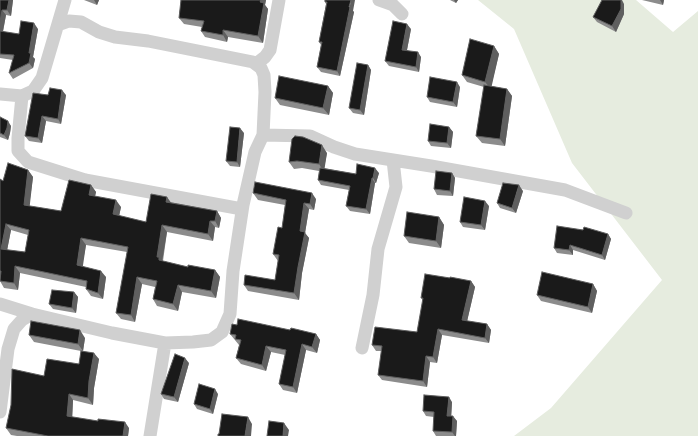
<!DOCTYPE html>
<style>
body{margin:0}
canvas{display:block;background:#fff}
</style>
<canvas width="698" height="436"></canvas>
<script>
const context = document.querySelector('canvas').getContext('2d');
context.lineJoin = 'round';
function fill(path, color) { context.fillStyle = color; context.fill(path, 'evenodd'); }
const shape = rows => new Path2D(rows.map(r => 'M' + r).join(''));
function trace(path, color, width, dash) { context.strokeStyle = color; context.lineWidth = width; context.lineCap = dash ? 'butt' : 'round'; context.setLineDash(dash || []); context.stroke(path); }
fill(shape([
 [478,0,636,0,673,32,698,11,698,436,514,436,551,408,662,280,572,163,514,29]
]), '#e6ecdf');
trace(shape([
 [379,0,393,5,402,14],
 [256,64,265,57,270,50,279,0],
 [0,94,22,96,33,91,42,78,65,0],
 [22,96,18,138,18,151,28,162,85,180,242,209],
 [263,135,310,136,334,147,355,154,431,166,565,190,626,213],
 [0,304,32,314,112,333,165,343,193,342,211,340,222,332,230,314,233,271,243,205,255,152,263,135,265,92,264,75,261,68,253,62,148,41,115,37,99,32,81,22,69,21,58,25],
 [362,348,373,295,378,249,396,187,393,160],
 [0,412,8,349,14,329,22,320,32,314],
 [150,436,165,343]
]), '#d0d0d0', 13);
fill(shape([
 [0,0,13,0,11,16,6,15,3,32,19,34,38,29,33,57,35,59,33,68,13,79,9,73,13,60,0,58],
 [84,0,99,0,97,5],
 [181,0,266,0,265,5,268,9,263,43,228,37,227,42,205,37,201,31,202,27,184,24,179,18],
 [450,0,458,0,456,3],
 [642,0,664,0,663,5],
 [325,2,353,11,354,12,340,76,321,72,317,67,321,45,319,42,326,4],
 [624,4,624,14,616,32,597,22,593,17],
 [411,29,407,50,421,57,419,72,389,66,385,61],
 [494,46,499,54,491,86,507,89,512,96,505,146,482,143,476,136,484,87,467,82,462,75],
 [368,65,371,70,364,115,353,113,349,108],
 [328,86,333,93,329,115,280,105,275,98],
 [460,87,457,107,430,102,427,97],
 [48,95,66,95,61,124,46,121,42,143,29,141,25,136],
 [0,117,11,126,10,133,8,140,0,137],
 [449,127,453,132,451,148,431,146,428,141],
 [244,133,240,167,230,166,226,161],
 [327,153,324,168,356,174,379,173,376,183,375,183,370,214,350,211,346,206,349,190,321,185,318,180,319,171,302,168,294,169,289,162],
 [28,170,33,177,29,206,61,211,91,185,96,192,95,196,121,207,119,216,146,222,170,202,217,211,221,218,219,228,215,227,213,241,167,232,163,261,188,267,215,270,220,277,216,298,182,292,178,311,157,306,153,299,155,287,142,284,135,322,121,319,116,313,127,252,86,245,82,266,106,277,103,299,91,296,86,289,86,287,20,273,18,290,4,288,0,281,0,179,3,181],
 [11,230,28,235,25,252,7,250],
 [452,173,455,178,453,196,437,195,434,189],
 [523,191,516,213,500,208,497,203],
 [253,193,316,199,314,210,309,209,305,233,309,238,302,273,299,300,248,291,244,285,275,280,278,261,273,254,282,228,285,205,258,200],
 [489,206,485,230,463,227,460,222],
 [439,217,444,225,441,248,409,243,404,236],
 [608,234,611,239,605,260,573,250,573,255,557,253,554,248],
 [471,281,475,287,467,321,487,324,491,330,489,343,442,335,437,363,430,362,427,387,382,380,378,375,382,351,376,351,372,345,417,332,423,300,421,298],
 [593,284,597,291,592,313,541,301,537,295],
 [74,292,78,297,76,313,53,309,49,304],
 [237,325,290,330,316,334,320,340,317,353,306,350,297,393,283,390,279,384,285,355,271,352,266,371,241,364,236,358,239,345,230,334],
 [29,335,85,338,83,351,99,359,94,388,93,405,73,400,72,417,129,428,128,436,17,436,11,435,6,428,44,376,79,364,81,351,34,342],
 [189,363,178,402,164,399,161,394],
 [218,394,213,414,197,409,194,404],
 [452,402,451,416,457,421,456,436,436,436,433,431,434,417,426,416,423,411]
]), '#8c8c8c');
fill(shape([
 [9,0,13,0,11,16,7,10],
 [94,0,99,0,97,5],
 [261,0,266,0,265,5,268,9,263,43,258,36],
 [351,0,355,0,353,11,354,12,340,76,337,71],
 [454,0,458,0,456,3],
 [621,0,622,0,624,4,624,14,616,32,612,26],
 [660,0,664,0,663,5],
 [2,10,6,15,2,36,0,33,0,22],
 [34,23,38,29,33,57,35,59,33,68,29,63,29,53],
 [407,24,411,29,406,55,402,50],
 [223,30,228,37,227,42,223,35],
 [494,46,499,54,491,89,485,82],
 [418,52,421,57,419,72,416,67],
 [368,65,371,70,364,115,360,110],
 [457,82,460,87,457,107,453,102],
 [328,86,333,93,329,115,323,108],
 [507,89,512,96,505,146,500,139],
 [62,90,66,95,61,124,58,119],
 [42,116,46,121,42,143,38,138],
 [8,121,11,126,10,133,8,140,4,135],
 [449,127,453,132,451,148,447,143],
 [240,128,244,133,240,167,237,162],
 [322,145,327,153,324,172,319,164],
 [375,168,379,173,376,183,373,178],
 [28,170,33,177,29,212,24,205],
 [452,173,455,178,453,196,450,191],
 [372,178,375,183,370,214,366,209],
 [91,185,96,192,94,201,89,195],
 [519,185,523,191,516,213,512,208],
 [312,193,316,199,314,210,310,204],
 [167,197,172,204,166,202],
 [116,200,121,207,118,221,113,214],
 [485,201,489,206,485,230,481,225],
 [304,203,309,209,305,233,309,238,302,273,299,300,294,293,300,231],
 [217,211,221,218,219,228,215,221],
 [439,217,444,225,441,248,436,241],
 [210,221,215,227,213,241,208,234],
 [6,224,11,230,6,256,1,249],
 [162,225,167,232,162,262,159,260,157,257],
 [608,234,611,239,605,260,602,255],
 [81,238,86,245,82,272,77,265],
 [570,245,573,250,573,255,569,250],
 [15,266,20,273,18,290,14,283],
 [215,270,220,277,216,298,211,291],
 [101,271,106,277,103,299,98,293],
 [137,277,142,284,135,322,131,315],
 [471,281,475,287,466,326,462,320],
 [593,284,597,291,592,313,588,307],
 [178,285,182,292,178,311,173,304],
 [74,292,78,297,76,313,72,308],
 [487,324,491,330,489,343,485,338],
 [438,329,442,335,437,363,433,357],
 [80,330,85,338,83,351,78,344],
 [316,334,320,340,317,353,312,347],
 [302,344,306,350,297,393,293,387],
 [266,346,271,352,266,371,262,365],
 [94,353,99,359,94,388,93,405,88,398,89,381],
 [426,356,430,362,427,387,423,381],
 [185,358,189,363,178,402,174,397],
 [215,389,218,394,213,414,210,409],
 [69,394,73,400,72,423,67,416],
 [449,397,452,402,451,421,447,416],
 [453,416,457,421,456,436,455,436,452,432],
 [248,417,252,424,251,436,245,436],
 [125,422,129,428,128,436,123,436],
 [284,423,289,430,288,436,283,436]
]), '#5f5f5f');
const building = shape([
 [0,0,9,0,7,10,2,10,0,22,0,0],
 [181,0,261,0,260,2,264,3,258,36,223,30,223,35,201,31,204,21,179,18,181,0],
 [325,0,351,0,349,7,350,7,337,71,317,67,322,42,319,42,327,2,325,2,325,0],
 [602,0,621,0,621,9,612,26,593,17,602,0],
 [21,21,34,23,29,53,31,53,29,63,9,73,14,55,0,54,0,31,19,34,21,21],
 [393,21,407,24,402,50,418,52,416,67,385,61,393,21],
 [470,39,494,46,485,82,462,75,470,39],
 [357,63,368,65,360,110,349,108,357,63],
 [279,76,328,86,323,108,275,98,279,76],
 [430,77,457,82,453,102,427,97,430,77],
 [484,85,507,89,500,139,476,136,484,85],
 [50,88,62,90,58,119,42,116,38,138,25,136,33,93,48,95,50,88],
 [0,117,8,121,7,128,4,135,0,133,0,117],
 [430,124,449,127,447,143,428,141,430,124],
 [230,127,240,128,237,162,226,161,230,127],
 [295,136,303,137,322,145,319,164,297,161,289,162,292,139,295,136],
 [8,163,28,170,24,205,61,211,69,180,91,185,89,195,116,200,113,214,146,222,151,194,167,197,166,202,217,211,215,221,210,221,208,234,162,225,157,257,159,257,159,260,188,267,188,265,215,270,211,291,178,285,173,304,153,299,157,281,137,277,131,315,116,313,128,247,81,238,77,265,101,271,98,293,86,289,87,281,15,266,14,283,0,281,1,271,0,271,0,179,3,181,8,163],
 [6,224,29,230,25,252,1,249,6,224],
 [357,164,375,168,373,178,372,178,366,209,346,206,350,186,318,180,320,168,356,174,357,164],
 [436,171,452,173,450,191,434,189,436,171],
 [255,182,312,193,310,204,304,203,300,231,305,232,298,267,294,293,244,285,245,275,275,280,279,255,273,254,278,227,282,228,286,200,253,193,255,182],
 [503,183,519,185,512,208,497,203,503,183],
 [464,197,485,201,481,225,460,222,464,197],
 [407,212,439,217,436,241,404,236,407,212],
 [557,226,583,230,584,227,608,234,602,255,570,245,569,250,554,248,557,226],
 [542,272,593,284,588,307,537,295,542,272],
 [425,274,450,278,450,277,471,281,462,320,487,324,485,338,438,329,433,357,426,356,423,381,378,375,382,346,372,345,375,327,417,332,423,298,421,298,425,274],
 [52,290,74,292,72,308,49,304,52,290],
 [238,319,290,330,291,328,316,334,312,347,302,344,293,387,279,384,286,350,266,346,262,365,236,358,241,340,235,339,236,335,230,334,232,324,237,325,238,319],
 [31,321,80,330,78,344,29,335,31,321],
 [81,351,94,353,89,381,88,398,69,394,67,416,98,421,98,419,125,422,123,436,48,436,6,428,11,405,12,369,44,376,47,359,79,364,81,351],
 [175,354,185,358,174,397,161,394,175,354],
 [199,384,215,389,210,409,194,404,199,384],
 [424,395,449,397,447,416,453,416,452,432,433,431,434,412,423,411,424,395],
 [222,414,248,417,245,436,218,436,218,434,219,434,222,414],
 [269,421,284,423,283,436,267,436,269,421]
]);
fill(building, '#1a1a1a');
trace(building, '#5f5f5f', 1);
</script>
